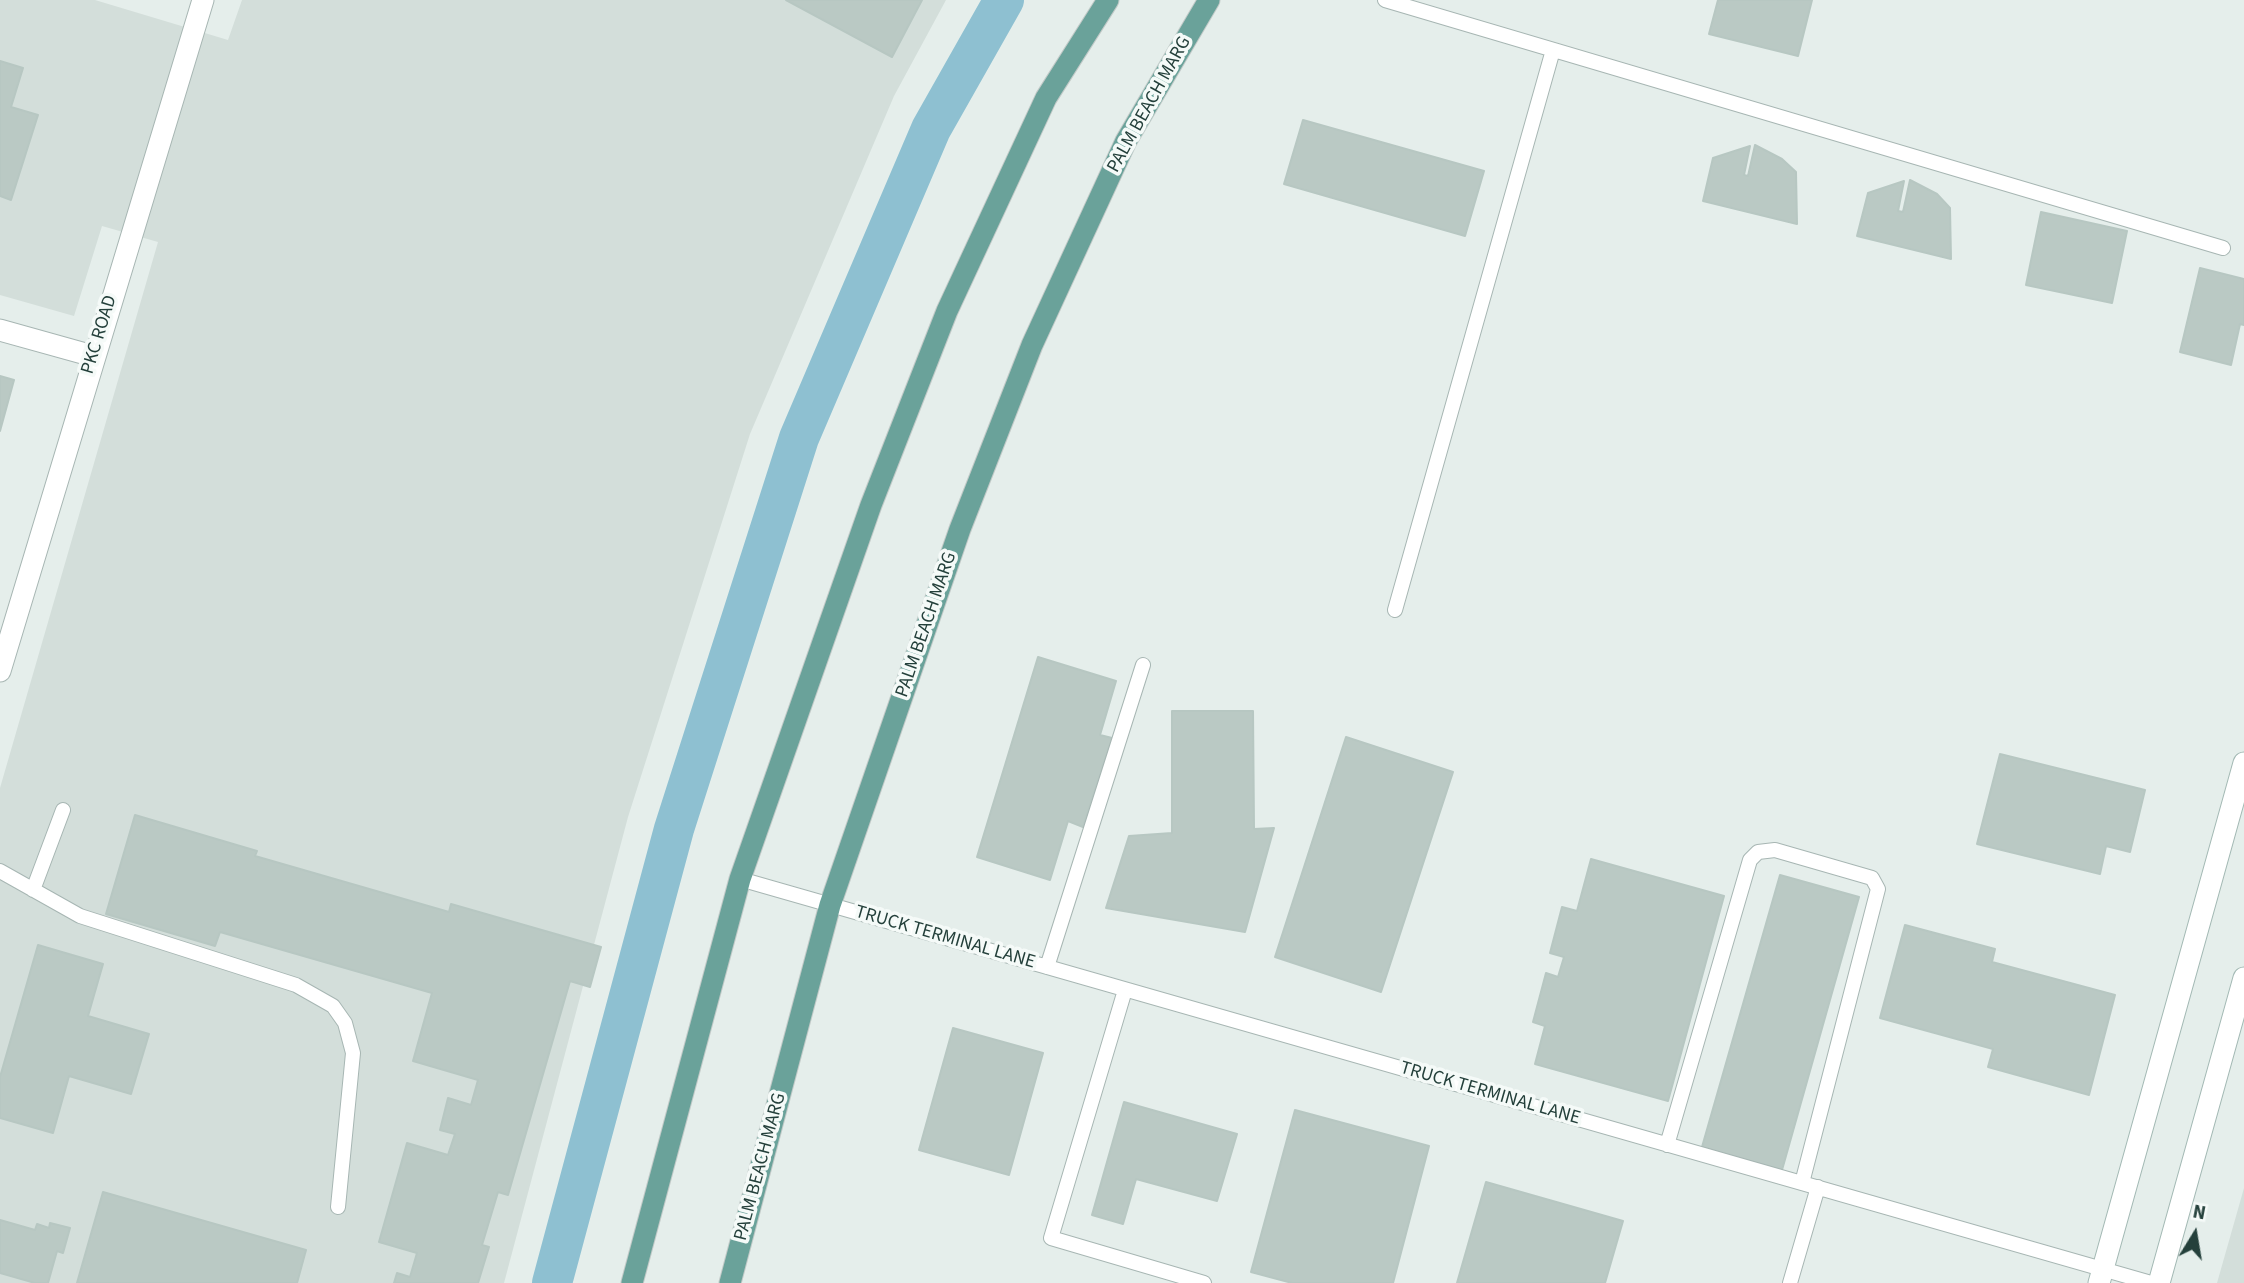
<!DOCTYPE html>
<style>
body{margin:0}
#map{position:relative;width:2244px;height:1283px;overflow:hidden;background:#e5eeeb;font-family:"Source Sans 3",sans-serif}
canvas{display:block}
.north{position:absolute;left:2160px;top:1199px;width:70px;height:70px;-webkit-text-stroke:5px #f5faf8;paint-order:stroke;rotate:11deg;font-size:19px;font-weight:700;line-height:28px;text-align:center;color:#24403b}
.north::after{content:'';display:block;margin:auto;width:24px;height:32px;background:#24403b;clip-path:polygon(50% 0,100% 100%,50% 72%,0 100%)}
</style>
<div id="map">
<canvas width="2244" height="1283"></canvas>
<div class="north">N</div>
</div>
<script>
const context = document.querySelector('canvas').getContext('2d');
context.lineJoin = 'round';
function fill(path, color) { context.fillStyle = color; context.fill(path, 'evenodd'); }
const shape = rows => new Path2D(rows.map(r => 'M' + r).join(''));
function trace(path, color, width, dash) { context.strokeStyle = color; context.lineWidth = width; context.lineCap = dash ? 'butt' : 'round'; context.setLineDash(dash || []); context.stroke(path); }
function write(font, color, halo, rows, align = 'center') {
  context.font = font + ' "Source Sans 3",sans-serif'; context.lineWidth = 7; context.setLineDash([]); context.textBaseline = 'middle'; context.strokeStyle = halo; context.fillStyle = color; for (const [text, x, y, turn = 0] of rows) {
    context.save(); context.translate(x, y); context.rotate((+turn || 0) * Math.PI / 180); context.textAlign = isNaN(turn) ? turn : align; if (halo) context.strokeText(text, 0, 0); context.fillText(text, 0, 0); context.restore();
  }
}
fill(shape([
 [0,0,95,0,228,40,242,0,946,0,894,96,750,434,628,817,504,1283,0,1283,0,788,158,242,102,226,74,316,0,295],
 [2244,1188,2244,1283,2217,1283]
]), '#d3deda');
trace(shape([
 [552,1283,674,829,799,438,931,129,1004,0]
]), '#8ec0d1', 40);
const building = shape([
 [786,0,922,0,892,57,786,0],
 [1718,0,1812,0,1798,56,1709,34,1718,0],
 [0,61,23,68,11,107,38,115,11,200,0,196,0,61],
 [1303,120,1484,171,1465,236,1284,184,1303,120],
 [1755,145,1782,159,1796,172,1797,224,1703,201,1713,158,1750,146,1744,175,1748,176,1755,145],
 [1910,180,1937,194,1950,208,1951,259,1857,236,1868,193,1904,181,1898,211,1903,212,1910,180],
 [2041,212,2127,231,2112,303,2026,285,2041,212],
 [2200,268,2244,279,2244,325,2240,324,2231,365,2180,352,2200,268],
 [0,376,14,380,0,431,0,376],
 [1038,657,1116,681,1100,735,1112,738,1083,827,1068,821,1050,880,977,857,1038,657],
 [1172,711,1253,711,1254,829,1274,828,1245,932,1106,908,1129,836,1172,833,1172,711],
 [1346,737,1453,772,1381,992,1275,957,1346,737],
 [2000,754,2145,790,2130,852,2106,846,2100,874,1977,844,2000,754],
 [135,815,257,851,255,856,449,912,451,904,601,947,590,987,570,981,508,1195,498,1192,482,1245,489,1247,478,1283,394,1283,397,1273,410,1277,417,1253,379,1242,407,1143,448,1155,455,1134,440,1130,448,1098,471,1105,478,1080,413,1061,432,993,220,932,215,946,106,914,135,815],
 [1591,859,1724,896,1668,1101,1535,1064,1545,1026,1533,1022,1546,973,1558,977,1564,957,1550,953,1562,907,1577,911,1591,859],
 [1780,875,1859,897,1782,1170,1702,1147,1780,875],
 [1905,925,1995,949,1992,962,2115,995,2089,1095,1988,1067,1993,1049,1880,1018,1905,925],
 [38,945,103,964,88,1016,149,1034,131,1094,69,1076,53,1133,0,1118,0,1077,38,945],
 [953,1028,1043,1053,1009,1175,919,1150,953,1028],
 [1124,1102,1237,1134,1217,1201,1136,1179,1123,1224,1092,1215,1124,1102],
 [1295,1110,1429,1146,1393,1283,1292,1283,1251,1272,1295,1110],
 [1486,1182,1623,1221,1605,1283,1457,1283,1486,1182],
 [103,1192,306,1250,297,1283,77,1283,103,1192],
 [0,1220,35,1230,37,1224,49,1228,50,1223,70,1228,63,1253,57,1251,48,1283,35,1283,0,1273,0,1220]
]);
fill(building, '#bac9c4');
trace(building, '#b7c7c2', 2);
const lane = shape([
 [1385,0,2223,248],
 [1395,610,1553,50],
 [0,871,80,916,296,985,333,1006,345,1023,353,1053,338,1207],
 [740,879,2151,1283],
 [33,890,63,810],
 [1047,967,1143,665],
 [1125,990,1051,1238,1204,1283],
 [1667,1145,1750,860,1758,852,1775,850,1872,878,1878,889,1802,1183],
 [1790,1283,1818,1187]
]);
const street = shape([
 [0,330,93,356],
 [0,671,203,0]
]);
const secondary = shape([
 [2099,1283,2244,763],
 [2159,1283,2244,978]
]);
const primary = shape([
 [632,1283,740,879,871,505,947,311,1046,98,1108,0],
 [730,1283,830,905,960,529,1032,345,1126,141,1209,0]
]);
trace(lane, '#a7b6b3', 16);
trace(street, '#a7b6b3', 23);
trace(secondary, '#a3b9b4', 23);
trace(primary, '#c2cac8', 23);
trace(lane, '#fff', 14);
trace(street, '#fff', 21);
trace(secondary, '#fff', 21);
trace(primary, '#6aa29a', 21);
write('19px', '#24403b', '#f5faf8', [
 ["PALM BEACH MARG",1150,105,-61],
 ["PKC ROAD",100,335,-73],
 ["PALM BEACH MARG",927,625,-71],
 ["TRUCK TERMINAL LANE",945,938,16],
 ["TRUCK TERMINAL LANE",1490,1094,16],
 ["PALM BEACH MARG",761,1167,-75]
]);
</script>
